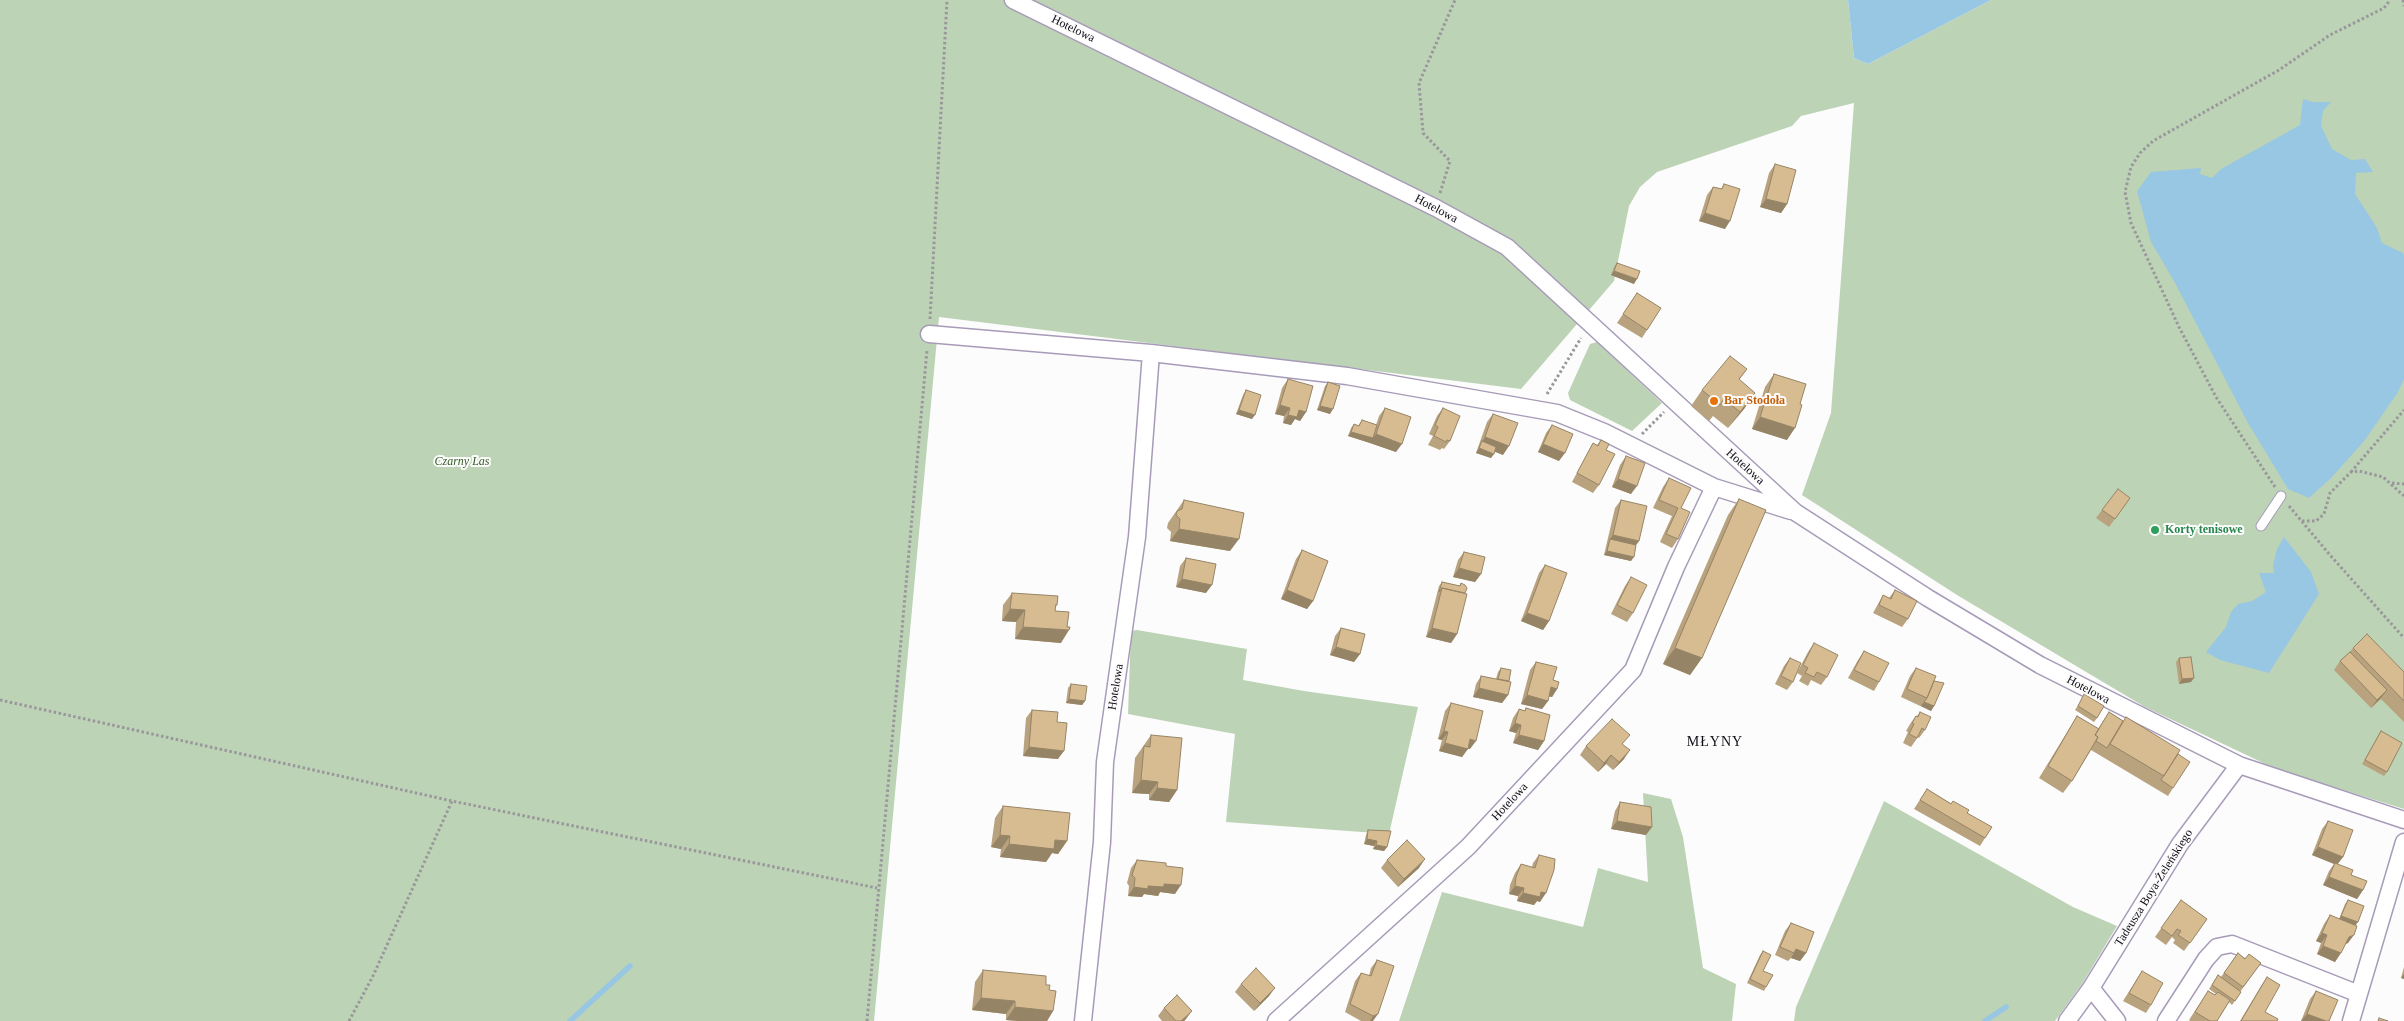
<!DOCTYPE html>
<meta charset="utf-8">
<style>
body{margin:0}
canvas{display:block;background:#fcfcfc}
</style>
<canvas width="2404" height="1021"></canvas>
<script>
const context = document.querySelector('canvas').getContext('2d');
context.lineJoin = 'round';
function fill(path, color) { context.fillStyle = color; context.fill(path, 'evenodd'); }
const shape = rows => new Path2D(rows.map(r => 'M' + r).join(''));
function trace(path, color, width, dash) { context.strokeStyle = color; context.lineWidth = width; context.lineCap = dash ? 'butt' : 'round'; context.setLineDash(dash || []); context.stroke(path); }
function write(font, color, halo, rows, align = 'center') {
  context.font = font + ' Georgia,serif'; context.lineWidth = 4; context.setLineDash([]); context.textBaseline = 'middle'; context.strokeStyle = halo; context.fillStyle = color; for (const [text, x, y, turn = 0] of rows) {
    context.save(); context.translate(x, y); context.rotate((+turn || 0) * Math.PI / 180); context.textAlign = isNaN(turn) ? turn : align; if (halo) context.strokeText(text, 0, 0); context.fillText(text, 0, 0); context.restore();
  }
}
fill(shape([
 [0,0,1848,0,1854,58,1868,64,1991,0,2404,0,2404,809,2276,769,2145,707,1957,595,1802,495,1831,413,1854,103,1801,116,1792,126,1657,172,1640,187,1629,206,1614,281,1521,389,939,317,874,1021,0,1021],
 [1597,342,1662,403,1632,431,1570,400,1568,393,1590,344],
 [1137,630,1247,649,1243,680,1304,691,1418,707,1389,834,1226,822,1235,734,1128,714,1131,631],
 [1643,793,1671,799,1683,837,1703,968,1736,984,1732,1021,1399,1021,1442,892,1583,927,1598,868,1648,882],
 [1884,801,2073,907,2117,926,2082,984,2055,1021,1794,1021,1796,1007]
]), '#bdd3b6');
fill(shape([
 [1848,0,1991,0,1868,64,1854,58],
 [2303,99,2313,102,2331,102,2323,111,2321,126,2332,149,2351,160,2365,159,2373,172,2356,173,2355,194,2377,228,2382,243,2403,253,2404,256,2404,379,2398,392,2365,440,2332,477,2309,498,2288,489,2248,423,2174,281,2151,242,2137,191,2151,172,2201,168,2200,174,2212,178,2221,169,2300,125],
 [2284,537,2311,572,2319,594,2269,673,2220,660,2206,652,2226,627,2231,612,2238,604,2252,601,2266,592,2259,573,2274,573,2273,565,2277,549]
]), '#97c7e3');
trace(shape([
 [570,1021,630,966],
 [1985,1021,2006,1007]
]), '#97c7e3', 5.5);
const lane = shape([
 [2261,526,2281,496]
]);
const street = shape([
 [1013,0,1436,208,1507,247,1795,512,1928,598,2040,665,2239,765,2404,820],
 [929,334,1151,353,1347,376,1557,413,1604,432,1714,487,1791,511],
 [2091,988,2180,844,2239,765],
 [1083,1021,1102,842,1105,762,1137,537,1151,353],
 [1276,1021,1468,847,1633,670,1676,567,1714,487],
 [2067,1021,2091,988,2117,1021],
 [2166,1021,2206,959,2217,947,2232,944,2359,994],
 [2351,1021,2404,842]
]);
trace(lane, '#a79bb8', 11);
trace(street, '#a79bb8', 19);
trace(shape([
 [2403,0,2404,6],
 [1440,193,1450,161,1423,133,1419,83,1455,0],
 [930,319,947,0],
 [1547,394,1581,338],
 [1642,434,1664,412],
 [2351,472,2404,410],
 [2392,483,2404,484],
 [2275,487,2216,397,2179,327,2131,223,2125,192,2131,167,2140,153,2153,141,2279,70,2330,35,2384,8,2390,0],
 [2289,506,2330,555,2404,638],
 [2302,521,2316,521,2324,514,2330,493,2351,472,2359,471,2383,477,2404,496],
 [0,700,452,801,877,888],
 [349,1021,373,976,452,801],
 [867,1021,927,350]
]), '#99979c', 3, [2.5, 2.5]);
trace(lane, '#fff', 9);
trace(street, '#fff', 16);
fill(shape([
 [1775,164,1787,204,1781,213,1760,207,1769,173],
 [1724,184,1725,229,1699,221,1707,195,1713,187,1721,189],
 [1617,263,1634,284,1611,275,1614,267],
 [1637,293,1647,330,1642,338,1617,323],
 [1747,369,1739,380,1755,393,1744,409,1728,428,1713,416,1709,421,1691,406,1702,390],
 [1774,374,1787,440,1752,429,1765,387],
 [1288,379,1306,412,1300,421,1295,419,1291,425,1283,423,1284,416,1275,414,1282,388],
 [1328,382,1330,414,1317,410,1325,386],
 [1246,390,1252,419,1236,414,1243,395],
 [1385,408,1396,452,1370,443,1348,436,1351,428,1354,424,1358,426,1362,420,1376,425,1379,416],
 [1443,408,1450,441,1444,449,1442,448,1440,450,1428,445,1433,436,1429,434,1437,416],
 [1493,414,1503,455,1495,451,1491,458,1476,453,1487,422],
 [1552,425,1559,461,1538,452,1546,433],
 [1601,440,1606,450,1599,485,1593,493,1572,482,1588,452,1593,443,1597,445],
 [1626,456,1631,494,1612,487,1620,465],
 [1669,478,1681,508,1678,539,1672,548,1660,542,1672,516,1653,508,1663,487],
 [2130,498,2109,527,2096,518,2102,510],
 [1739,499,1702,658,1690,675,1663,664,1728,515],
 [1184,500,1230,551,1170,541,1171,532,1167,528,1168,523],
 [1621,500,1639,541,1636,545,1631,561,1604,555,1615,508],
 [1302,550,1313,601,1307,609,1281,599,1296,559],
 [1464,552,1481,574,1475,582,1453,577,1458,560],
 [1186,558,1206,593,1176,587,1180,566],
 [1545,565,1549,621,1543,630,1521,621,1539,573],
 [1631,577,1633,613,1627,622,1611,614,1625,586],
 [1442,582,1459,586,1461,583,1457,634,1451,643,1426,637,1439,586],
 [1895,590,1908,619,1902,627,1873,613,1883,595,1889,598],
 [1012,593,1057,605,1055,608,1055,611,1061,643,1015,639,1016,622,1002,621,1003,605],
 [1341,628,1360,654,1354,662,1330,655,1335,636],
 [1814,643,1827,677,1821,685,1811,680,1808,686,1799,681,1802,676,1797,673,1808,652],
 [2353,648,2404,672,2404,722,2381,699,2371,708,2334,670,2340,661,2350,652],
 [1864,651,1879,682,1874,691,1848,678,1858,660],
 [1790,658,1793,682,1787,690,1775,684,1784,666],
 [2179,658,2191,682,2179,684,2176,662],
 [1536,662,1553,680,1557,689,1552,697,1549,696,1548,701,1542,709,1521,704,1530,670],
 [1501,668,1509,681,1508,695,1502,703,1473,697,1476,684,1481,676,1496,679,1498,672],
 [1916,668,1934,681,1934,706,1931,711,1901,697,1910,676],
 [1071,684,1085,701,1082,705,1066,703,1068,688],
 [2082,699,2097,718,2094,722,2075,710],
 [1451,703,1470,749,1468,748,1462,757,1439,751,1442,740,1438,739,1445,711],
 [1526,708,1544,741,1538,750,1513,743,1516,733,1509,731,1513,718,1519,709,1524,711],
 [1032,710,1057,722,1058,759,1023,756,1026,718],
 [1920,712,1925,730,1919,738,1918,737,1911,747,1903,743,1908,732,1906,731,1910,724,1916,716,1917,716],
 [2109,712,2178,754,2173,788,2168,796,2091,750,2072,781,2063,793,2039,778,2069,729,2077,716,2098,729],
 [2381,731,2387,772,2384,776,2362,764],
 [1151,735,1177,790,1169,802,1149,800,1149,794,1132,793,1135,758],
 [1624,745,1624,759,1613,770,1606,764,1598,772,1580,755,1586,746],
 [1927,789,1967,813,1985,838,1980,846,1914,809],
 [1620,802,1646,835,1611,829,1615,811],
 [1003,806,1067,841,1058,854,1052,853,1046,862,1000,857,1001,849,991,847,995,818],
 [2328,821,2343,857,2337,864,2351,875,2363,890,2357,899,2323,885,2329,871,2334,864,2312,855,2322,829],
 [1368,830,1387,847,1384,851,1373,849,1374,846,1364,844,1366,835],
 [1539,855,1540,902,1537,901,1534,905,1517,901,1518,896,1509,894,1510,885,1515,873,1521,864,1532,867,1533,863],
 [1137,860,1166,866,1175,894,1160,892,1158,896,1144,894,1142,897,1128,896,1129,886,1127,883,1131,868],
 [1387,860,1419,868,1398,887,1381,868],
 [2181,900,2207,919,2184,951,2173,943,2175,940,2172,937,2166,945,2155,937],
 [2348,900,2355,926,2348,943,2345,944,2335,962,2317,954,2321,943,2316,941,2324,924,2330,915,2339,919,2345,904],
 [1791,923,1806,953,1800,961,1791,958,1788,961,1775,955,1785,931],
 [1763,951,1763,971,1766,987,1764,991,1747,983,1760,955],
 [2238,953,2245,959,2261,963,2240,992,2241,992,2232,1005,2229,1002,2217,1021,2190,1021,2189,1020,2208,991,2215,995,2216,994,2209,989,2218,975,2221,977],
 [1377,960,1373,1021,1361,1021,1345,1012,1355,981,1361,973,1369,976,1371,968],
 [2404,967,2404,979,2401,978],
 [983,970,1046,985,1049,990,1053,1011,1047,1021,1018,1021,1006,1020,1006,1014,972,1010,975,982],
 [2142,971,2151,1005,2146,1013,2123,1001],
 [2267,977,2265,1012,2277,1021,2240,1021,2261,986],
 [1241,984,1269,996,1254,1011,1235,992],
 [2316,991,2329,1021,2301,1021,2310,999],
 [1164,1008,1186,1019,1184,1021,1162,1021,1158,1016]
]), '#b9a27e');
fill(shape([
 [1766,199,1787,204,1781,213,1760,207],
 [1705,213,1730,221,1725,229,1699,221],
 [1614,271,1637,279,1634,284,1611,275],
 [1755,393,1744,409,1728,428,1740,412],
 [1280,405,1290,408,1284,416,1275,414],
 [1320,406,1333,409,1330,414,1317,410],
 [1239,410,1255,415,1252,419,1236,414],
 [1299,410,1306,412,1300,421,1295,419,1291,425,1283,423,1288,415],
 [1760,417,1795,428,1787,440,1752,429],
 [1351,432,1373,438,1376,434,1402,444,1396,452,1370,443,1348,436],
 [1485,437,1509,446,1503,455,1480,446],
 [1543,444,1565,453,1559,461,1538,452],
 [1479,448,1494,454,1491,458,1476,453],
 [1618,479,1637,486,1631,494,1612,487],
 [1179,529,1239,539,1230,551,1170,541],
 [1613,535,1639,541,1633,549,1610,539],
 [1607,551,1634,557,1631,561,1604,555],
 [1459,568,1481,574,1475,582,1453,577],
 [1182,579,1212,585,1206,593,1176,587],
 [1287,590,1313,601,1307,609,1281,599],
 [1010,609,1025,610,1016,622,1002,621],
 [1527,613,1549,621,1543,630,1521,621],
 [1023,627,1069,630,1061,643,1015,639],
 [1432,628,1457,634,1451,643,1426,637],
 [1336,647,1360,654,1354,662,1330,655],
 [1675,648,1702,658,1690,675,1663,664],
 [2194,678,2191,682,2179,684,2182,679],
 [1551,687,1557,689,1552,697,1546,696],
 [1479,688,1508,695,1502,703,1473,697],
 [2387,690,2381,698,2371,708,2377,700],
 [1527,695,1548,701,1542,709,1521,704],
 [1069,699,1085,701,1082,705,1066,703],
 [1924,702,1934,706,1931,711,1921,706],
 [1515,723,1521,725,1516,733,1509,731],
 [1444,731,1448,732,1442,740,1438,739],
 [1519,735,1544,741,1538,750,1513,743],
 [1470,739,1476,741,1470,749,1464,748],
 [1445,743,1468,749,1462,757,1439,751],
 [1029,747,1064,751,1058,759,1023,756],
 [1630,750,1624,759,1613,770,1619,762],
 [1611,755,1606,764,1598,772,1604,763],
 [1141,780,1158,782,1149,794,1132,793],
 [1157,788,1177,790,1169,802,1149,800],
 [1617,821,1652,827,1646,835,1611,829],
 [1000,835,1010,836,1001,849,991,847],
 [1367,839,1377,841,1374,846,1364,844],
 [1055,840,1067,841,1058,854,1052,853,1046,862,1000,857,1009,844],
 [1376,845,1387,847,1384,851,1373,849],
 [2318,847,2343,857,2337,865,2312,855],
 [1425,859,1419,868,1398,887,1404,879],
 [2329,877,2363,890,2357,899,2323,885],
 [1164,884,1181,885,1175,894,1160,892,1158,896,1144,894,1142,897,1128,896,1134,887],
 [1515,886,1524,888,1518,896,1509,894],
 [1541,892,1546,893,1540,902,1537,901,1534,905,1517,901,1523,893],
 [2341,916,2358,922,2355,926,2339,920],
 [2322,933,2327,935,2321,943,2316,941],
 [2354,935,2348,943,2343,945,2349,937],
 [2323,946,2341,953,2335,962,2317,954],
 [1796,949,1806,953,1800,961,1791,958],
 [2404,974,2404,979,2401,978],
 [1275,988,1269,996,1254,1011,1260,1003],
 [981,998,1015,1001,1006,1014,972,1010],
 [1015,1007,1053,1011,1047,1021,1018,1021,1006,1020],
 [1192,1011,1186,1019,1184,1021,1181,1021],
 [1378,1014,1373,1021,1370,1021,1373,1016],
 [2307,1014,2326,1021,2301,1021]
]), '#968466');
const building = shape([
 [1775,164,1796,170,1787,204,1766,199,1775,164],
 [1724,184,1740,189,1730,221,1705,213,1713,187,1722,189,1724,184],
 [1617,263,1640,271,1637,279,1614,271,1617,263],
 [1637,293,1661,308,1647,330,1623,314,1637,293],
 [1730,356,1747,369,1739,379,1755,393,1740,412,1724,399,1720,405,1702,390,1730,356],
 [1774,374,1806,384,1800,404,1802,405,1795,428,1760,417,1774,374],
 [1288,379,1313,386,1306,412,1299,410,1297,417,1288,415,1290,408,1280,405,1288,379],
 [1328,382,1340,386,1333,409,1320,406,1328,382],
 [1246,390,1261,395,1255,415,1239,410,1246,390],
 [1385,408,1411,417,1402,444,1376,434,1385,408],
 [1443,408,1460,416,1450,441,1447,440,1446,442,1434,436,1438,427,1435,425,1443,408],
 [1493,414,1518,423,1509,446,1485,437,1493,414],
 [1362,420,1377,425,1373,438,1351,432,1354,424,1359,426,1362,420],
 [1552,425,1573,434,1565,453,1543,444,1552,425],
 [1601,440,1609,444,1606,450,1615,454,1599,485,1577,473,1593,443,1598,446,1601,440],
 [1482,441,1496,447,1494,454,1479,448,1482,441],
 [1626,456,1645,463,1637,486,1618,479,1626,456],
 [1669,478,1691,488,1681,508,1690,512,1678,539,1666,534,1678,508,1659,500,1669,478],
 [2118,489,2130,498,2115,519,2102,510,2118,489],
 [1739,499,1766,510,1702,658,1675,648,1739,499],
 [1184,500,1244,513,1239,539,1179,529,1180,519,1176,515,1177,511,1182,509,1184,500],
 [1621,500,1647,506,1639,541,1613,535,1621,500],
 [1610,539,1636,545,1634,557,1607,551,1610,539],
 [1302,550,1328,561,1313,601,1287,590,1302,550],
 [1464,552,1485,557,1481,574,1459,568,1464,552],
 [1186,558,1216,564,1212,585,1182,579,1186,558],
 [1545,565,1567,573,1549,621,1527,613,1545,565],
 [1631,577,1647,585,1633,613,1617,605,1631,577],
 [1442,582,1460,586,1461,583,1465,585,1467,588,1465,593,1442,588,1439,592,1442,582],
 [1442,588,1467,594,1457,634,1432,628,1442,588],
 [1895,590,1917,601,1908,619,1879,605,1883,595,1891,599,1895,590],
 [1012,593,1058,596,1057,605,1056,604,1055,611,1069,612,1067,627,1070,627,1069,630,1023,627,1025,610,1010,609,1012,593],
 [1341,628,1365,634,1360,654,1336,647,1341,628],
 [2367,634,2404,672,2404,701,2353,648,2367,634],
 [1814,643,1838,655,1827,677,1817,672,1814,677,1805,673,1808,668,1803,665,1814,643],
 [1864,651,1889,663,1879,682,1854,670,1864,651],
 [2350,652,2387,690,2377,700,2340,661,2350,652],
 [2191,657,2194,678,2182,679,2179,658,2191,657],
 [1790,658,1801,663,1793,682,1781,676,1790,658],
 [1536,662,1557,667,1553,680,1559,682,1557,689,1551,687,1548,701,1527,695,1536,662],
 [1501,668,1511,670,1509,681,1498,679,1501,668],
 [1916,668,1936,676,1927,698,1907,689,1916,668],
 [1481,676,1511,682,1508,695,1479,688,1481,676],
 [1934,681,1944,683,1934,706,1924,702,1927,698,1934,681],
 [1071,684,1087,686,1085,701,1069,699,1071,684],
 [2084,694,2104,706,2097,718,2078,706,2084,694],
 [1451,703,1483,711,1476,741,1470,739,1468,749,1445,743,1448,732,1444,731,1451,703],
 [1526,708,1550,715,1544,741,1519,735,1521,725,1515,723,1519,709,1525,711,1526,708],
 [1032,710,1058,712,1057,722,1067,723,1064,751,1029,747,1032,710],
 [1920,712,1931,717,1925,730,1922,728,1917,738,1909,734,1914,724,1912,723,1916,716,1918,717,1920,712],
 [2109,712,2123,721,2107,748,2096,741,2098,737,2095,735,2109,712],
 [2077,716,2099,729,2095,735,2098,737,2072,781,2048,766,2077,716],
 [2126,717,2180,750,2164,776,2110,744,2126,717],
 [1612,719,1630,735,1622,744,1630,750,1619,762,1611,755,1604,763,1586,746,1612,719],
 [2381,731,2402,743,2387,772,2365,760,2381,731],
 [1151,735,1182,738,1177,790,1157,788,1158,782,1141,780,1144,746,1150,747,1151,735],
 [2178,754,2190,762,2173,788,2161,780,2178,754],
 [1927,789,1951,804,1953,801,1969,810,1967,813,1992,827,1985,838,1920,800,1927,789],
 [1620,802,1651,807,1652,827,1617,821,1620,802],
 [1003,806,1070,813,1067,841,1055,840,1054,849,1009,844,1010,836,1000,835,1003,806],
 [2328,821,2353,830,2343,857,2318,847,2328,821],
 [1368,830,1391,831,1387,847,1376,845,1377,841,1367,839,1368,830],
 [1407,840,1425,859,1404,879,1387,860,1407,840],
 [1539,855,1555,859,1554,870,1546,893,1541,892,1540,897,1523,893,1524,888,1515,886,1516,877,1521,864,1535,868,1539,855],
 [1137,860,1166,863,1166,866,1183,868,1181,885,1164,884,1164,887,1148,886,1148,889,1134,887,1135,878,1132,875,1137,860],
 [2335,863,2353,870,2351,875,2367,881,2363,890,2329,877,2335,863],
 [2181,900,2207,919,2190,943,2178,935,2181,931,2177,929,2172,936,2161,928,2181,900],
 [2348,900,2364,906,2358,922,2341,916,2348,900],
 [2330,915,2357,926,2354,935,2349,937,2341,953,2323,946,2327,935,2322,933,2330,915],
 [1791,923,1814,932,1806,953,1796,949,1794,953,1780,947,1791,923],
 [1763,951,1771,955,1763,971,1773,975,1766,987,1750,979,1763,951],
 [2238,953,2245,959,2249,954,2261,963,2243,987,2224,973,2238,953],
 [1377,960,1394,966,1378,1014,1373,1016,1350,1004,1361,973,1371,976,1377,960],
 [1256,968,1275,988,1260,1003,1241,984,1256,968],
 [983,970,1046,976,1046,985,1050,985,1049,990,1056,991,1053,1011,1015,1007,1015,1001,981,998,983,970],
 [2142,971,2163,983,2151,1005,2129,993,2142,971],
 [2218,975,2241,992,2235,1001,2212,985,2218,975],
 [2267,977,2280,985,2265,1012,2278,1019,2277,1021,2241,1021,2267,977],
 [2208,991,2215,995,2218,992,2230,1000,2217,1021,2210,1021,2195,1012,2208,991],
 [2316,991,2338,1000,2329,1021,2326,1021,2307,1014,2316,991],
 [1177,995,1192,1011,1181,1021,1176,1021,1164,1008,1177,995],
 [2379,1018,2388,1021,2378,1021,2379,1018]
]);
fill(building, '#d7bc92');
trace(building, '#968466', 1);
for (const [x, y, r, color] of [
 [1714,401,5,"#e8710a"],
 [2155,530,5,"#2e9e5b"]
]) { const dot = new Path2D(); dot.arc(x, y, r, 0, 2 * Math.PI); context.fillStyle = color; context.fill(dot); trace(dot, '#fcfcfc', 2); }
write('12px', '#100c16', '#fcfcfc', [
 ["Hotelowa",1073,29,26],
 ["Hotelowa",1436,209,28],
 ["Hotelowa",1745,467,42],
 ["Hotelowa",1116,687,-81],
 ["Hotelowa",2088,690,28],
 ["Hotelowa",1510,802,-47],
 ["Tadeusza Boya-Żeleńskiego",2154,888,-58]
]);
write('bold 12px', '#c56008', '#fcfcfc', [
 ["Bar Stodoła",1724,401]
], 'left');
write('italic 12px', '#345c25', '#fcfcfc', [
 ["Czarny Las",462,462]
]);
write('bold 12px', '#27864d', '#fcfcfc', [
 ["Korty tenisowe",2165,530]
], 'left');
context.letterSpacing = '1px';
write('14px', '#100c16', '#fcfcfc', [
 ["MŁYNY",1715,742]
]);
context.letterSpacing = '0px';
</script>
